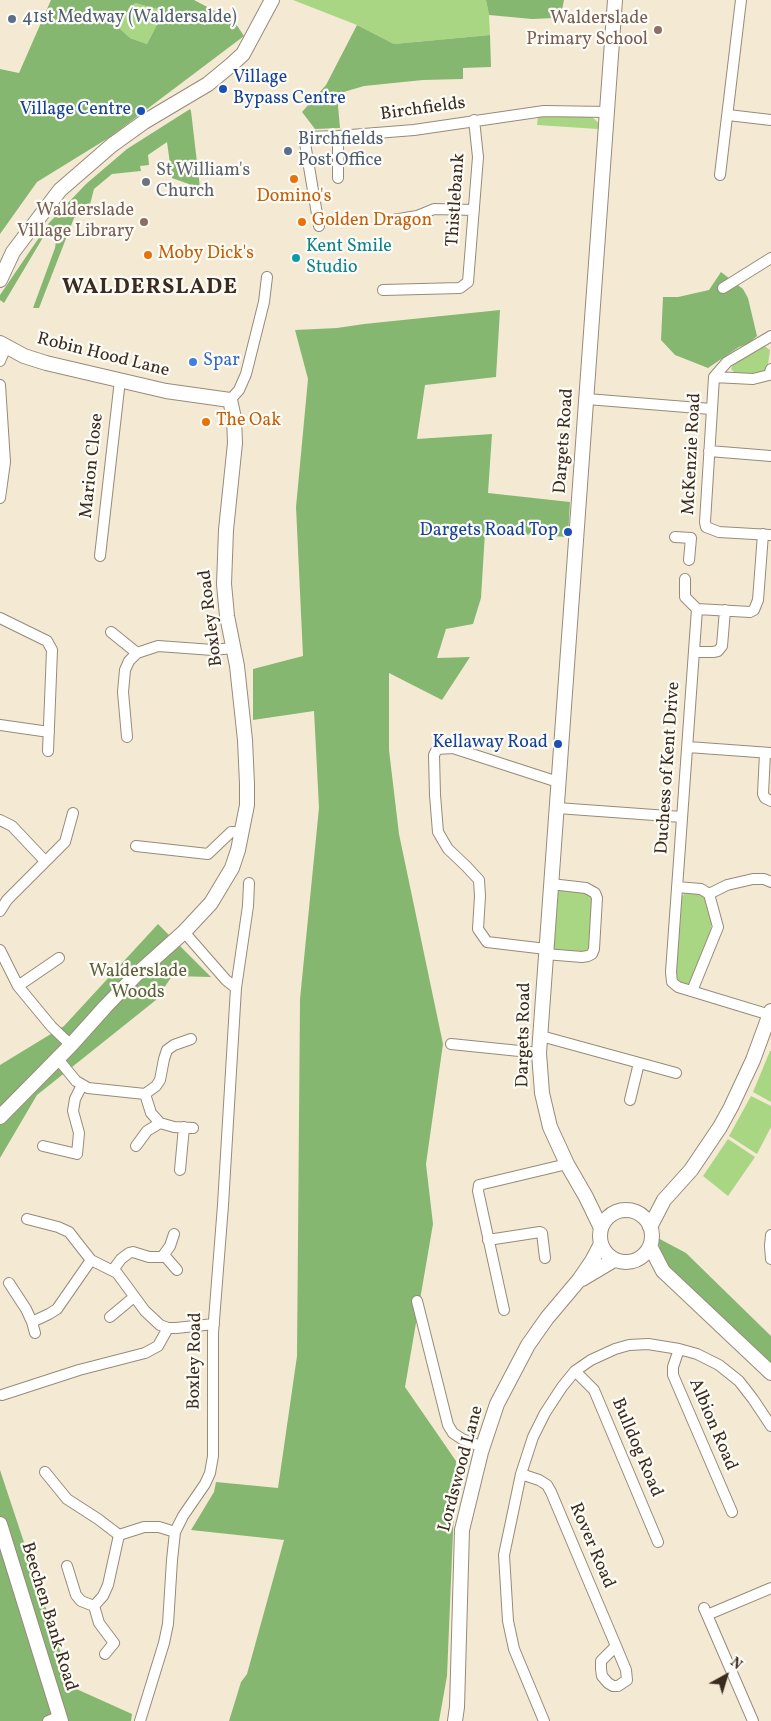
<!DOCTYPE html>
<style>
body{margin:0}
#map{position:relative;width:771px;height:1721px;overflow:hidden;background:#f4ead4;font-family:Vollkorn,serif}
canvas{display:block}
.north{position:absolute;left:701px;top:1651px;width:50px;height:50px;-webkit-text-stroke:4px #fdfcf7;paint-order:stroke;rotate:39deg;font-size:14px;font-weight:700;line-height:20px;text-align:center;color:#3b2a1e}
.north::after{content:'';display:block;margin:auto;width:18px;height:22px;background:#3b2a1e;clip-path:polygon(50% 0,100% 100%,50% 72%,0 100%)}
</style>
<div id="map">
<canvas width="771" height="1721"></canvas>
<div class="north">N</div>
</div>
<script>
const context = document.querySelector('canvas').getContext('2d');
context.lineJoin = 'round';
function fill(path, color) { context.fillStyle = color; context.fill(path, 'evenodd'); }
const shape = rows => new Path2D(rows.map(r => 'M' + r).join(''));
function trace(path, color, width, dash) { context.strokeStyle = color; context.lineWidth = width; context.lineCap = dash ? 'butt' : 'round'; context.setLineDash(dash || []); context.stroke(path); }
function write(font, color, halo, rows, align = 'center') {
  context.font = font + ' Vollkorn,serif'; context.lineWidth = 4.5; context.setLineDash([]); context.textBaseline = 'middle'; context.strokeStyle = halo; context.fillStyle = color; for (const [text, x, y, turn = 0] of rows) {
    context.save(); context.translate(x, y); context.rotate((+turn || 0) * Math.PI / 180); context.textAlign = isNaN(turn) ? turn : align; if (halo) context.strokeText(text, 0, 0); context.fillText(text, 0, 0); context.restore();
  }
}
fill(shape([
 [293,0,486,0,489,15,490,35,394,44,357,25],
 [135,3,164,11,147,44,130,38,118,27,123,16],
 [538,116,592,117,600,124,598,129,537,125],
 [763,345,770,350,767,372,762,375,740,374,735,373,731,369,733,364],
 [551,884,595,893,592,954,545,954],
 [685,893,698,893,704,896,707,900,712,921,709,939,691,984,687,986,677,983,675,973,680,899],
 [770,1051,771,1051,771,1102,753,1092],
 [751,1096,771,1106,771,1127,757,1154,729,1136],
 [728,1139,755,1157,728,1196,703,1176]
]), '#a9d683');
fill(shape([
 [51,0,194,0,234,21,244,36,110,137,37,182,0,234,0,69,19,73],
 [135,3,164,11,147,44,130,38,118,27,123,16],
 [486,0,564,0,562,10,555,18,532,19,489,15],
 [357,25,394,44,490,35,491,67,463,68,463,79,423,80,364,86,337,94,340,128,315,129,302,112,326,85],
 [190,109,191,111,200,188,172,178,167,142,148,155,149,165,140,166,141,171,112,174,94,189,88,212,74,218,39,308,33,308,55,248,57,235,53,231,48,229,4,303,0,300,0,295,49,223,86,184,127,149],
 [721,272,743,289,748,298,757,336,749,343,739,347,708,368,675,355,661,340,663,297,678,297,709,290],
 [500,310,496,377,425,385,417,439,492,434,488,493,570,502,568,537,485,532,481,598,473,624,446,629,437,658,470,657,442,700,389,673,389,750,399,834,443,1044,426,1164,433,1224,405,1387,456,1461,447,1676,439,1721,229,1721,241,1682,247,1674,284,1540,191,1530,214,1492,216,1482,278,1488,297,1356,300,999,319,808,314,711,253,720,253,669,303,656,296,507,308,379,295,330,337,328,364,324],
 [158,924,211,977,172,976,156,1000,37,1095,0,1158,0,1065,64,1026],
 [658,1238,686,1253,771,1336,771,1366,662,1263],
 [0,1470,72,1687,132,1714,131,1721,0,1721]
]), '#86b771');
const street = shape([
 [728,115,771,120],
 [338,136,338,178],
 [720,175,741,0],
 [393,220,417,216,434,209,474,210],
 [319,226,304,137,338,136,414,130,544,111,607,112],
 [723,288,771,258],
 [383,290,460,288,468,282,478,157,474,120],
 [771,336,727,362,714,377,705,522,706,527,719,532,771,535],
 [0,361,6,347],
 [714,377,753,379,769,375,771,369],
 [0,385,5,462,0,498],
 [587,399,711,409],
 [230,400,239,390,246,374,264,302,267,277],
 [709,451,771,456],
 [763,534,758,600,754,610,750,612,697,609,671,972,672,982,678,987,770,1015],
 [675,537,691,538,689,560],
 [100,556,120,380],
 [685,579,685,597,697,609],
 [0,618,47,641,52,650,48,751],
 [111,632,137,653],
 [694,652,713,652,718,651,722,646,725,610],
 [0,725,49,732],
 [127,737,123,692,125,670,129,661,137,653,158,646,213,650,233,648],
 [688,747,771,753],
 [765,753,763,794,765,798,771,801],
 [557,808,682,817],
 [0,820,12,826,45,861],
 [136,846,208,854,231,832,242,832],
 [677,887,701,889,709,894,718,927,692,991],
 [709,894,727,885,753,879,764,879,771,882],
 [0,911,7,900,65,842,73,813],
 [546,949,487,942,478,929,480,896,479,880,466,866,448,849,438,832,435,795,434,755,437,749,453,748,558,782],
 [0,950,18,986,51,1026,71,1045],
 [545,954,582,957,588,956,592,954,594,949,597,898,595,893,586,888,551,884],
 [18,986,59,958],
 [236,988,248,906,249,883],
 [541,1036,676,1073],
 [451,1044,539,1053],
 [58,1059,76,1081,88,1088,145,1094,156,1086,160,1080,164,1059,167,1050,174,1045,191,1039],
 [145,1094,151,1113,160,1123,174,1127,193,1128],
 [630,1100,639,1063],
 [43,1146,77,1154,79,1133,73,1111,75,1099,82,1085],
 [136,1146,147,1131,160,1123],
 [180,1170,184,1127],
 [27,1219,58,1227,69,1232,91,1260,117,1273,145,1311,160,1325,168,1328,176,1328,214,1324],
 [771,1235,770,1246,771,1259],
 [488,1240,540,1232,542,1233,545,1258],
 [164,1255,177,1270],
 [113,1270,121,1259,129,1253,133,1252,149,1257,162,1257,170,1246,174,1234],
 [9,1283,26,1309,32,1322,35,1333],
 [417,1301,448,1425,453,1433,462,1439,483,1447],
 [504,1310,478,1191,479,1185,567,1164],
 [110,1317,134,1297],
 [32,1322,49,1314,57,1309,91,1260],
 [679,1349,673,1367,673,1375,732,1512],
 [575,1371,594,1390,658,1542],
 [2,1395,79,1370,145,1353,158,1346,168,1328],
 [45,1472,67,1499,98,1519,119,1535,144,1527,159,1527,175,1532],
 [521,1474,539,1480,547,1485,551,1492,583,1568,616,1646,626,1670,627,1680,618,1686,613,1686,608,1683,602,1676,601,1669,601,1661,616,1646],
 [67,1566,76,1595,81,1601,94,1606],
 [704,1608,753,1721],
 [707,1615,771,1588],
 [105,1654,114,1643,99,1623,94,1606,103,1596,108,1585,119,1535],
 [48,1721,60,1716],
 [140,1721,164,1643,168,1624,172,1560,175,1532,183,1516,205,1484,210,1473,213,1456,213,1333,223,1205,236,988,226,980,184,932],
 [544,1721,514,1649,508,1621,504,1555,521,1474,533,1437,545,1413,562,1387,575,1371,591,1360,615,1349,629,1345,648,1344,679,1349,697,1354,719,1365,739,1381,753,1399,771,1426]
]);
const secondary = shape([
 [0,280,13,252,60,190,112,145,144,122,208,84,231,65,243,54,272,0],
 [0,343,24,356,46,363,166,391,230,400,234,418,235,443,226,530,224,584,227,616,237,666,245,740,247,784,247,805,238,850,232,868,211,903,184,932,137,974,106,1006,71,1045,0,1117],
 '600 1236a26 26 0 1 1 52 0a26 26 0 1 1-52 0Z',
 [650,1227,664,1200,691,1170,720,1127,731,1107,753,1060,771,1011],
 [601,1228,586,1197,567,1164,550,1127,542,1093,539,1053,615,0],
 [650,1246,663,1271,771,1373],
 [582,1279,614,1260],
 [0,1524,61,1721],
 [455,1721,457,1707,462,1530,481,1452,497,1404,528,1345,547,1318,579,1280,592,1261,601,1244]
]);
trace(street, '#988a79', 12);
trace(secondary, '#988a79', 16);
trace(street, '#fff', 10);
trace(secondary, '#fff', 14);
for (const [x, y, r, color] of [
 [12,19,5,"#5c6f8a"],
 [658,30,5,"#8d6e63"],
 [223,89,5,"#1a4fb4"],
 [141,111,5,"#1a4fb4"],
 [288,151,5,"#5c6f8a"],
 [294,179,5,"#e8710a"],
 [146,182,5,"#6b7280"],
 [144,222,5,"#8d6e63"],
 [302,222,5,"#e8710a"],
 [148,255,5,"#e8710a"],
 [296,258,5,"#0f9aa8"],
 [193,362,5,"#3f7fe0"],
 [206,422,5,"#e8710a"],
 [568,532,5,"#1a4fb4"],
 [558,744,5,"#1a4fb4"]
]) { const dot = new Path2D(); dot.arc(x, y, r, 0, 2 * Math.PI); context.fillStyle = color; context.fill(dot); trace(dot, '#fdfcf7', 2); }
write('18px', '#4e5e75', '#fdfcf7', [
 ["41st Medway (Waldersalde)",22,19],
 ["Birchfields",298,141],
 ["Post Office",298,162]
], 'left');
write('18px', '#785e54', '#fdfcf7', [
 ["Walderslade",648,20],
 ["Primary School",648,41],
 ["Walderslade",134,212],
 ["Village Library",134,233]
], 'right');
write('18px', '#164399', '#fdfcf7', [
 ["Village",233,79,"left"],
 ["Bypass Centre",233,100,"left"],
 ["Village Centre",131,111],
 ["Dargets Road Top",558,532],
 ["Kellaway Road",548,744]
], 'right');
write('18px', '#3b2a1e', '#fdfcf7', [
 ["Birchfields",423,110,-8],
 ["Thistlebank",457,200,-86],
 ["Robin Hood Lane",103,356,14],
 ["Dargets Road",565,441,-86],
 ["McKenzie Road",693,454,-87],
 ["Marion Close",93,466,-84],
 ["Boxley Road",212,618,-97],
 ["Duchess of Kent Drive",669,768,-86],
 ["Dargets Road",525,1035,-89],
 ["Boxley Road",196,1361,-89],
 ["Albion Road",712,1425,67],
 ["Bulldog Road",636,1448,67],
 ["Lordswood Lane",462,1469,-75],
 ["Rover Road",591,1546,67],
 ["Beechen Bank Road",48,1617,73]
]);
write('18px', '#5b616d', '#fdfcf7', [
 ["St William's",156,172],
 ["Church",156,193]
], 'left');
write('18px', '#c56008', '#fdfcf7', [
 ["Domino's",294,198,"center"],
 ["Golden Dragon",312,222],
 ["Moby Dick's",158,255],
 ["The Oak",216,422]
], 'left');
write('18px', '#0d838f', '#fdfcf7', [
 ["Kent Smile",306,248],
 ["Studio",306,269]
], 'left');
write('18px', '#366cbe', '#fdfcf7', [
 ["Spar",203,362]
], 'left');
write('18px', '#5c5e3c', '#fdfcf7', [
 ["Walderslade",138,973],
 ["Woods",138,994]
]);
context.letterSpacing = '1px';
write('bold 22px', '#3b2a1e', '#fdfcf7', [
 ["WALDERSLADE",150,289]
]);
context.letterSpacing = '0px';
</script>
